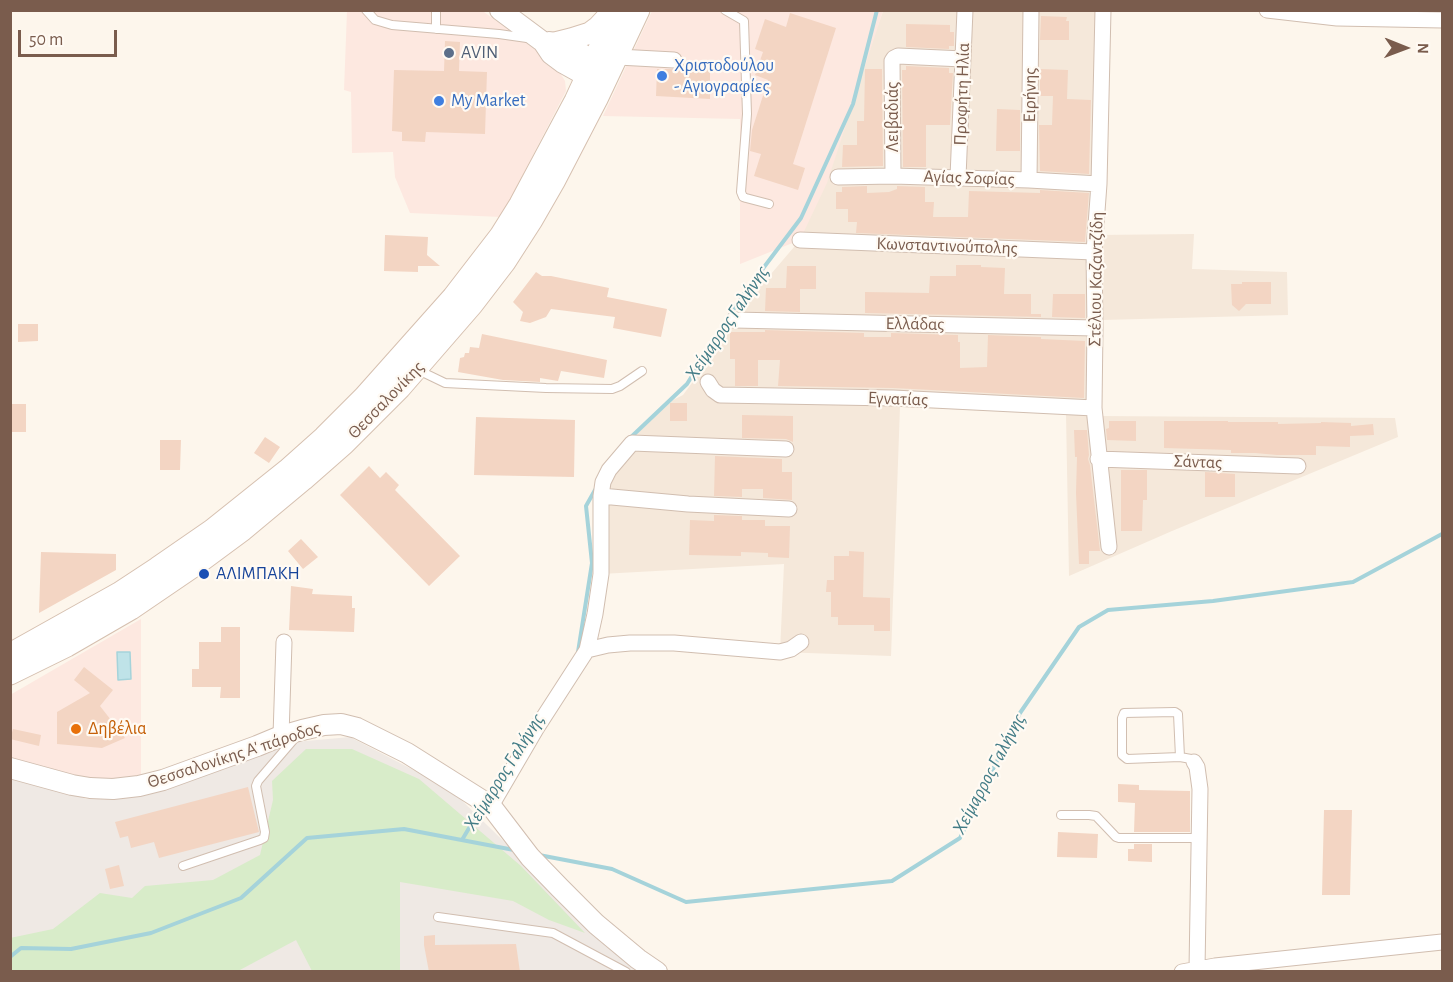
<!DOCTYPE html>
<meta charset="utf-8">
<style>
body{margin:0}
#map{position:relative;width:1453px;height:982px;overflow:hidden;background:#fdf6ec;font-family:"Alegreya Sans",sans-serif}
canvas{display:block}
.frame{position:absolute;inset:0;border:12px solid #7a5c4d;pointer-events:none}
.north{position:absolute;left:1375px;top:18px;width:60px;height:60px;-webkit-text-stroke:4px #fffaf3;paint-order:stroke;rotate:91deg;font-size:16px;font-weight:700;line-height:24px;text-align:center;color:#7a5c4d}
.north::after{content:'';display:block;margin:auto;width:21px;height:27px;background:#7a5c4d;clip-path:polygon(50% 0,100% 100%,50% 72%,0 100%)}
.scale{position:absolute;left:18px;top:30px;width:99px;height:27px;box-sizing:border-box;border:3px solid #7a5c4d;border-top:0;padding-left:8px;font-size:18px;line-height:21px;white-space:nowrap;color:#7a5c4d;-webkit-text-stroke:4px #fffaf3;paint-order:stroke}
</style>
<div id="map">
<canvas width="1453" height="982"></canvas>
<div class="frame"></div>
<div class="north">N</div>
<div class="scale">50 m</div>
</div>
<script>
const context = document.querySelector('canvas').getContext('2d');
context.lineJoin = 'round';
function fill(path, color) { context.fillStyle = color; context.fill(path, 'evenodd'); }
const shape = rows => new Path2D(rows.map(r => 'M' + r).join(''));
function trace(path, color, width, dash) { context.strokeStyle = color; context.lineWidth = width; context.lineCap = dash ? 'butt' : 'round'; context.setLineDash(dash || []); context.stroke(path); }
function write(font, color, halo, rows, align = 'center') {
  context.font = font + ' "Alegreya Sans",sans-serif'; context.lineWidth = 4.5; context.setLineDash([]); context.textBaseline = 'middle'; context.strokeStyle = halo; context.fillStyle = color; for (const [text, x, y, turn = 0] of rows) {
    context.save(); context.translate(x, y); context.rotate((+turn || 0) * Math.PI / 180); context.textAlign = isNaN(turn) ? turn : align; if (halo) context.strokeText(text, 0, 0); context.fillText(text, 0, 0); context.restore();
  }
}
fill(shape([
 [883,11,1101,11,1097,235,1194,234,1192,269,1287,272,1288,315,1103,320,1099,416,1395,418,1398,437,1172,531,1069,576,1066,414,900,407,891,656,780,652,784,564,601,574,601,496,627,443,673,400,683,395,709,360,734,320,759,288,800,240]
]), '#f5e8da');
fill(shape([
 [383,10,484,12,554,63,565,81,566,91,501,217,410,213,395,177,393,152,352,153,351,92,344,90,347,11],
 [652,11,883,11,827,183,800,240,740,264,740,119,603,116],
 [141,619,141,779,120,785,11,763,10,695]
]), '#fde8e0');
fill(shape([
 [350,737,450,789,637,971,11,971,10,770,86,799,163,789,284,743]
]), '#efe9e4');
fill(shape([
 [306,749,352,749,419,779,521,866,585,933,549,920,513,901,400,882,400,971,312,971,296,940,238,971,11,971,10,938,53,929,100,893,132,898,145,886,213,880,260,855,273,800,272,781]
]), '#d8ecc9');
const water = shape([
 [117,652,130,652,131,679,118,680,117,652]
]);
fill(water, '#bfe3e8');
trace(water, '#a5d3da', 1.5);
trace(shape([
 [629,439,687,384,740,299,801,218,853,104,877,10],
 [578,652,592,563,586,506,595,490],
 [462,840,482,806],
 [539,855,612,869,686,902,892,881,960,838,1020,713,1079,627,1108,610,1213,601,1353,582,1442,534],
 [10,957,21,948,71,949,151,933,241,898,307,838,404,829,514,850]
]), '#a5d3da', 4);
fill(shape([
 [790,13,836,28,793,164,805,168,798,190,754,176,761,154,750,151,752,130,768,80,755,75,763,52,755,49,765,19,786,27],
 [1041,16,1067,17,1066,21,1069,21,1069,40,1040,40],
 [906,24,950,25,950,32,954,32,954,46,949,46,949,49,906,47],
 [445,41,460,42,459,71,487,72,485,134,426,132,425,142,402,141,402,132,392,131,394,70,444,71],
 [683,63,710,63,710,99,656,96,657,69,678,69],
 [906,66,949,68,949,73,953,73,950,125,926,125,926,167,903,167,902,70,906,70],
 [865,69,882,69,883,166,842,167,843,145,857,145,857,121,864,121],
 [1040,69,1068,70,1067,99,1091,100,1089,174,1040,171,1039,125,1052,125,1053,96,1040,96],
 [997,109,1020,110,1020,151,996,151],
 [867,186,867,193,889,192,897,189,897,186,925,187,925,202,934,202,933,217,968,217,969,191,1040,193,1040,190,1089,193,1085,242,856,233,857,222,848,222,848,209,836,209,836,192,842,192,842,187],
 [385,235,428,237,427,255,440,266,418,266,418,272,384,271],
 [956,265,981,265,981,267,1005,268,1004,294,1031,294,1031,314,1041,314,1041,317,865,313,865,292,929,293,930,276,956,276],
 [787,266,816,266,816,289,800,289,800,312,765,311,766,288,786,288],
 [536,272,542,276,551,276,609,288,607,297,667,309,661,337,613,328,615,317,551,309,546,317,530,323,520,321,523,312,513,302],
 [1242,282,1271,282,1271,304,1246,304,1239,311,1232,305,1231,284,1242,284],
 [1053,294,1085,294,1085,318,1052,317],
 [18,324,38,324,38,341,18,342],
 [765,330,864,333,864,337,891,337,891,333,958,335,958,342,960,342,960,368,987,367,988,335,1041,337,1041,339,1085,341,1084,398,893,388,778,386,780,360,758,360,758,386,735,386,735,359,730,359,730,332,765,332],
 [482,334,607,360,604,378,561,371,558,381,540,378,540,382,503,380,458,372,460,358,464,357,465,353,469,353,470,347,479,348],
 [670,403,687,403,687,421,670,421],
 [10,404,26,404,26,432,10,432],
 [742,415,793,416,793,442,786,439,742,438],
 [476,417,575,420,574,477,474,475],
 [1109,421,1136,421,1136,441,1107,440,1106,429,1109,428],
 [1164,421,1228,421,1228,422,1278,422,1278,424,1321,423,1321,422,1351,423,1351,426,1373,424,1374,435,1350,436,1350,447,1316,446,1316,455,1277,455,1255,453,1231,453,1231,450,1164,448],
 [1074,430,1087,430,1089,455,1088,459,1090,465,1100,551,1089,551,1089,564,1079,564,1076,493,1077,457,1075,457],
 [265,437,280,447,269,463,254,453],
 [160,440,181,440,180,470,160,470],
 [715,456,782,459,782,472,792,472,792,500,763,498,763,489,742,489,742,497,714,496],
 [369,466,380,478,386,472,399,485,395,490,460,556,429,586,340,495],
 [1121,470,1147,470,1147,500,1143,500,1142,531,1121,531],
 [1205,472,1235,474,1235,497,1205,497],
 [714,515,742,516,742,520,765,520,765,526,790,526,789,558,768,557,768,553,741,552,741,556,689,555,690,520,714,521],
 [301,539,318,557,303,569,288,551],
 [849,551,864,552,863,597,890,598,890,631,874,631,874,625,838,625,838,617,831,617,831,592,826,592,827,580,834,580,834,556,849,556],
 [41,552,116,554,116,570,39,613],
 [291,586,313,589,312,594,352,596,352,608,355,608,354,632,289,630],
 [221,627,240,627,240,698,220,698,221,687,192,687,192,669,199,669,199,642,221,642],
 [84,667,113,690,100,706,125,738,102,748,57,744,57,712,90,693,74,680],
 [13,729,41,735,39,746,10,739],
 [1118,784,1139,785,1139,790,1190,791,1190,832,1134,832,1135,803,1118,802],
 [248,787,259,832,159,858,154,842,131,848,128,836,120,838,115,822],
 [1324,810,1352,810,1350,895,1322,895],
 [1058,832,1098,834,1097,858,1057,857],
 [1134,844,1152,844,1152,862,1128,861,1128,849,1134,849],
 [119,865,124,886,110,889,105,869],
 [435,935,435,945,516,944,520,972,429,972,424,945,424,936]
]), '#f3d5c3');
const service = shape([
 [366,10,375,20,392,25,499,34,527,38],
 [725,10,744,21,747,114,741,192,743,197,746,198,769,204],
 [436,29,436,10],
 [418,370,445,383,546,388,612,389,620,386,642,371],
 [1180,757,1178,714,1175,712,1124,713,1122,718,1122,755,1127,759,1180,757,1191,759,1194,762],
 [1061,815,1089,815,1096,816,1116,837,1119,838,1199,838],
 [183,866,260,840,264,838,265,832,256,786,258,781,295,738],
 [438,917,553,933,626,972]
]);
const minor = shape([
 [1103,10,1099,184,1094,252,1095,328,1094,408,1109,547],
 [1267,10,1337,18,1442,20],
 [618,57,674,60],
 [893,176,892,61,894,58,898,56,963,59],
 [838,177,893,176,1029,180,1099,184],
 [958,177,965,10],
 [1029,180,1031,10],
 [800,240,1094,252],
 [734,320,1095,328],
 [708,382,713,390,720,395,893,398,1094,408],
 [1098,459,1298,466],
 [601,496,688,504,789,509],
 [587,650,595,614,601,574,601,496,603,482,609,470,632,443,786,449],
 [281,736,284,642],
 [1194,762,1197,767,1200,789,1197,969],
 [491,806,536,729,587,650,608,645,630,643,674,643,780,652,791,649,801,642],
 [1182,972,1215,966,1442,942]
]);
const tertiary = shape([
 [500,10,543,42,551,54,563,63,599,83],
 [549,42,570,47,606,68],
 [10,768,72,785,90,788,113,789,139,786,163,780,257,746,281,736,302,730,324,725,341,724,357,728,407,753,491,806,530,857,560,888,596,924,638,959,657,972]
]);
const secondary = shape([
 [555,43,571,39,590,33,598,27,611,13],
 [10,654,119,593,157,568,212,530,287,470,324,437,364,397,453,297,500,236,520,204,575,101,617,10],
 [10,674,67,646,131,609,197,564,243,530,303,480,344,444,400,388,472,305,505,262,532,220,555,180,597,99,639,10]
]);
trace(service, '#d1beb0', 10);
trace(minor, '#d1beb0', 17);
trace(tertiary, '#d1beb0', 22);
trace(secondary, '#d6c0b0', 23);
trace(service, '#fff', 8);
trace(minor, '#fff', 15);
trace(tertiary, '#fff', 20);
trace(secondary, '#fff', 21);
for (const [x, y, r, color] of [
 [449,53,6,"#5c6f8a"],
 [662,76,6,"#3f7fe0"],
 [439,101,6,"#3f7fe0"],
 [204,574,6,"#1a4fb4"],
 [76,729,6,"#e8710a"]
]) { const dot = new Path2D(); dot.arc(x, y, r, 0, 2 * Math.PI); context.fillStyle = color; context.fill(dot); trace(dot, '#fffaf3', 2); }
write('18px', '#4e5e75', '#fffaf3', [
 ["AVIN",461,53]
], 'left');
write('18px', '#366cbe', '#fffaf3', [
 ["Χριστοδούλου",674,66],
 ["- Αγιογραφίες",674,87],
 ["My Market",451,101]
], 'left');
write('18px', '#7a5c4d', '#fffaf3', [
 ["Προφήτη Ηλία",962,94,-88],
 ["Ειρήνης",1030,95,-89],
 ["Λειβαδιάς",893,117,-90],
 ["Αγίας Σοφίας",969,178,2],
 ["Κωνσταντινούπολης",947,246,2],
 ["Στέλιου Καζαντζίδη",1096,279,-89],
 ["Ελλάδας",915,324,1],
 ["Εγνατίας",898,399,2],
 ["Θεσσαλονίκης",386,400,-46],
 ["Σάντας",1198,462,2],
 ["Θεσσαλονίκης Α' πάροδος",234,755,-18]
]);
write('18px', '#164399', '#fffaf3', [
 ["ΑΛΙΜΠΑΚΗ",216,574]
], 'left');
write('18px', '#c56008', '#fffaf3', [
 ["Δηβέλια",88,729]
], 'left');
write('italic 20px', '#437c86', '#fffaf3', [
 ["Χείμαρρος Γαλήνης",727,323,-56],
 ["Χείμαρρος Γαλήνης",504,772,-58],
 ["Χείμαρρος Γαλήνης",989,774,-62]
]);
</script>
